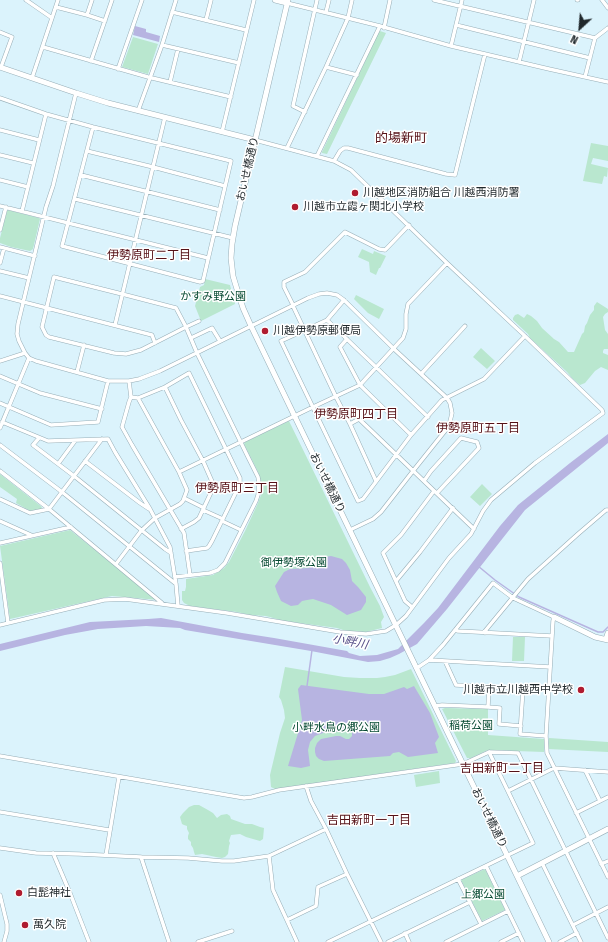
<!DOCTYPE html>
<meta charset="utf-8">
<style>
body{margin:0}
#map{position:relative;width:608px;height:942px;overflow:hidden;background:#dbf3fc;font-family:"Fira Sans Condensed",sans-serif}
canvas{display:block}
.north{position:absolute;left:560px;top:8px;width:40px;height:40px;-webkit-text-stroke:3px #fff;paint-order:stroke;rotate:206deg;font-size:11px;font-weight:700;line-height:16px;text-align:center;color:#1f272b}
.north::after{content:'';display:block;margin:auto;width:14px;height:18px;background:#1f272b;clip-path:polygon(50% 0,100% 100%,50% 72%,0 100%)}
</style>
<div id="map">
<canvas width="608" height="942"></canvas>
<div class="north">N</div>
</div>
<script>
const context = document.querySelector('canvas').getContext('2d');
context.lineJoin = 'round';
function fill(path, color) { context.fillStyle = color; context.fill(path, 'evenodd'); }
const shape = rows => new Path2D(rows.map(r => 'M' + r).join(''));
function trace(path, color, width, dash) { context.strokeStyle = color; context.lineWidth = width; context.lineCap = dash ? 'butt' : 'round'; context.setLineDash(dash || []); context.stroke(path); }
function write(font, color, halo, rows, align = 'center') {
  context.font = font + ' "Fira Sans Condensed","Noto Sans JP",sans-serif'; context.lineWidth = 3; context.setLineDash([]); context.textBaseline = 'middle'; context.strokeStyle = halo; context.fillStyle = color; for (const [text, x, y, turn = 0] of rows) {
    context.save(); context.translate(x, y); context.rotate((+turn || 0) * Math.PI / 180); context.textAlign = isNaN(turn) ? turn : align; if (halo) context.strokeText(text, 0, 0); context.fillText(text, 0, 0); context.restore();
  }
}
fill(shape([
 [380,31,386,33,327,154,322,153,322,152,379,32],
 [133,37,158,44,148,74,122,67],
 [591,143,608,146,608,161,593,158,591,164,608,168,607,177,604,176,602,184,583,181],
 [8,210,39,218,40,219,33,249,30,251,11,247,0,243,0,238,7,211],
 [362,249,373,254,374,251,386,256,380,268,379,268,376,275,370,272,369,262,358,257],
 [205,279,230,285,235,304,201,321,195,306,200,287,204,285],
 [356,295,384,309,379,319,368,313,354,299],
 [597,302,608,309,608,312,605,314,603,317,605,330,608,334,608,349,604,349,603,351,603,353,608,355,608,370,601,367,595,371,585,383,580,385,572,378,567,372,530,338,528,334,513,320,513,318,515,315,518,314,524,318,527,314,531,316,537,321,542,328,554,339,559,342,568,352,574,352,582,334,584,332,585,326,587,323,590,315,594,310,594,306],
 [481,348,495,361,487,369,473,357],
 [289,421,370,587,380,606,384,617,381,622,382,628,366,632,346,631,337,628,284,621,266,616,250,615,237,612,190,606,184,603,182,600,182,591,185,591,186,587,186,579,213,575,224,568,229,562,245,531,258,503,261,495,261,483,258,472,244,444,245,442],
 [0,474,42,507,41,509,30,511,16,503,17,499,0,487],
 [482,484,492,494,480,506,470,497],
 [70,530,158,600,112,596,10,619,0,546],
 [513,637,525,637,524,661,512,661],
 [285,667,344,677,360,678,377,678,385,677,395,675,411,669,456,761,455,763,275,789,271,787,270,775,280,733,285,718,284,710,281,700,279,697],
 [445,708,488,709,488,735,544,739,544,752,488,750,471,758,467,758,442,709],
 [549,738,608,742,608,752,548,749],
 [439,771,440,783,416,787,414,775],
 [194,805,199,805,208,810,213,813,217,818,221,815,227,814,230,816,231,819,245,824,252,824,260,827,264,828,263,839,260,841,246,837,240,834,231,835,229,841,230,843,229,846,228,854,225,857,222,858,216,857,202,854,195,855,194,852,193,848,191,845,191,842,188,839,188,836,189,833,187,829,187,826,184,825,182,824,180,817,183,813,189,807],
 [485,869,505,910,482,921,461,880]
]), '#b9e7cf');
fill(shape([
 [135,26,146,29,146,32,160,36,159,42,133,35],
 [608,434,608,443,525,510,447,609,417,644,399,654,390,658,380,661,368,662,311,651,185,630,180,628,146,626,98,629,65,635,0,651,0,644,90,622,148,619,161,618,242,633,274,638,347,651,349,653,360,656,377,655,398,649,424,623,438,608,500,526,518,505,570,463],
 [331,556,342,559,346,563,350,570,352,581,358,587,366,597,366,602,361,610,347,615,331,605,313,599,307,600,302,601,298,605,291,606,281,601,277,592,275,586,284,572,290,569,308,568,315,564,321,559,324,557],
 [301,685,369,694,384,694,404,687,407,689,414,686,430,713,439,737,435,743,438,753,408,757,399,752,393,753,390,756,324,761,319,759,316,756,315,752,315,748,317,743,321,739,336,736,340,736,346,739,349,739,352,736,352,732,351,729,347,728,343,729,341,731,323,733,315,736,310,742,308,750,310,766,301,768,288,766,302,720,298,689]
]), '#b7b4e1');
trace(shape([
 [478,566,495,580,519,597,598,632,603,632,608,627],
 [307,686,312,650]
]), '#b7b4e1', 1.5);
const street = shape([
 [26,0,52,18],
 [92,0,87,15,105,21],
 [434,0,595,38,608,28],
 [577,0,578,0],
 [602,0,608,8],
 [287,3,380,26,451,46,549,69,608,82],
 [56,7,87,15],
 [172,12,246,30],
 [326,12,329,0],
 [206,20,211,0],
 [456,25,590,58],
 [384,28,390,0],
 [0,32,12,37,1,67],
 [162,45,239,63],
 [451,46,462,0],
 [43,47,148,77,231,97],
 [91,61,112,0],
 [519,62,534,0],
 [326,67,357,75],
 [118,69,142,0],
 [585,77,595,38],
 [32,78,58,0],
 [170,82,178,49],
 [76,93,53,186,46,207,18,324,17,334,19,341,25,353,29,358,36,361,108,381,129,381,139,379,160,371,308,298,319,294,327,293,337,295,344,300,394,349,447,398,450,403,452,413,449,426,413,471,381,512,373,519,350,530],
 [0,98,46,114,93,127,231,161,203,281,200,282,62,246,93,127],
 [138,111,162,45,176,0],
 [305,112,293,106,317,0],
 [0,130,39,140],
 [222,132,254,0],
 [287,148,326,67,348,18,352,0],
 [87,151,153,167,225,186],
 [0,155,33,163],
 [317,156,380,26],
 [334,161,340,151,344,148,348,148,446,174,455,175,485,54],
 [81,175,220,210],
 [0,180,28,187],
 [75,199,233,238],
 [0,206,208,258],
 [22,211,46,114],
 [0,230,6,207],
 [0,247,35,256],
 [0,263,4,248],
 [0,271,29,278],
 [0,296,152,335,155,343],
 [344,300,327,320,281,341,358,501,363,499,411,435,442,400,484,379,525,336],
 [293,305,284,287,284,282,286,281,305,272,345,232,379,249,385,250,388,247,409,225],
 [293,306,336,397,350,424,376,481],
 [327,320,428,417],
 [115,325,165,117],
 [191,338,212,328,220,341],
 [347,339,340,347,360,385,411,435],
 [0,361,25,353],
 [77,372,84,345],
 [421,374,465,326],
 [0,376,40,393,102,409],
 [129,381,131,397,129,402,122,427,132,445,184,533,190,575],
 [165,387,181,420,203,461,214,486,199,518,194,522,181,529],
 [131,397,138,398,165,387,189,373,240,478,240,484,212,541,209,546,207,548,186,551],
 [0,403,51,425,98,422,108,381],
 [2,422,48,441,108,439,115,452,150,509,170,547,176,584,178,606],
 [350,424,359,419,474,529],
 [0,428,29,358],
 [39,438,33,445,74,476,165,549,171,553],
 [0,445,62,492,176,584],
 [85,461,140,503,149,509],
 [58,464,75,441],
 [0,471,49,509,162,603],
 [179,472,313,407,360,385,403,338,406,329,406,314,408,304,447,263],
 [424,481,431,471,461,438,477,442,479,448,437,493],
 [184,498,204,508],
 [0,499,30,513,49,509,102,439],
 [203,510,223,519],
 [0,521,31,535],
 [222,521,241,530],
 [0,543,71,527],
 [0,563,8,623],
 [116,564,141,531,155,518,180,504,183,501,187,490,179,472,138,398],
 [175,577,210,573,218,570,225,563,256,501,258,495,259,483,258,477,249,459,197,353,186,327,176,308,122,294,54,277,42,327,46,335,49,337,114,353,126,354,141,350,186,327,199,321],
 [396,581,420,552,453,508],
 [412,607,405,601,383,553,401,535,434,491],
 [0,625,104,600,125,599,227,613,340,632,366,634,386,631,396,625,406,616,449,558,471,534,483,511,491,500,535,463,603,413,602,410,525,336,447,263,351,170,334,161,255,140],
 [455,630,458,631,552,636],
 [485,633,485,631,528,579,578,534,606,510,608,510],
 [429,660,550,667],
 [445,661,456,685,549,690],
 [417,668,429,660,443,645,493,583,513,598,554,617,553,621,546,736,547,753,608,877],
 [523,689,520,734,546,736],
 [435,706,442,705,488,707,489,687],
 [488,707,500,708,499,724,521,726],
 [0,756,244,798,252,797,279,790,463,764,489,752,518,753,608,938],
 [585,770,600,801],
 [306,786,311,801,326,829,347,874,381,942],
 [508,791,554,768,608,772],
 [0,812,109,830],
 [576,813,608,797],
 [0,848,36,853,79,854,141,857,188,858,222,861,234,861,269,856,326,829],
 [53,853,70,893,89,942],
 [106,855,119,777],
 [269,856,273,890,297,942],
 [141,857,169,942],
 [542,863,581,942],
 [601,864,608,861],
 [486,866,523,942],
 [458,879,481,924],
 [0,895,7,924,7,931,4,942],
 [287,920,316,906,318,887,347,874],
 [573,925,608,907],
 [405,933,409,942],
 [198,942,232,931],
 [328,942,533,843,489,752],
 [388,942,470,902],
 [446,942,508,911],
 [501,942,519,933],
 [560,942,577,933]
]);
const secondary = shape([
 [275,0,287,3],
 [288,0,235,226,232,244,231,258,233,276,236,286,243,308,251,326,549,942],
 [0,67,76,93,108,103,255,140],
 [554,617,595,637,608,640],
 [606,639,608,633],
 [517,876,608,829]
]);
trace(street, '#97aeb7', 4.5);
trace(secondary, '#97aeb7', 6);
trace(street, '#fff', 3.5);
trace(secondary, '#fff', 5);
for (const [x, y, r, color] of [
 [355,193,4,"#af1b2f"],
 [295,207,4,"#af1b2f"],
 [265,331,4,"#af1b2f"],
 [581,690,4,"#af1b2f"],
 [19,893,4,"#af1b2f"],
 [25,925,4,"#af1b2f"]
]) { const dot = new Path2D(); dot.arc(x, y, r, 0, 2 * Math.PI); context.fillStyle = color; context.fill(dot); trace(dot, '#fff', 1.5); }
write('11px', '#1f272b', '#fff', [
 ["おいせ橋通り",248,169,-77],
 ["おいせ橋通り",327,483,64],
 ["おいせ橋通り",489,818,64]
]);
write('11px', '#1f272b', '#fff', [
 ["川越地区消防組合 川越西消防署",363,193],
 ["川越市立霞ヶ関北小学校",303,207],
 ["川越伊勢原郵便局",273,331],
 ["川越市立川越西中学校",573,690,"right"],
 ["白髭神社",27,893],
 ["萬久院",33,925]
], 'left');
write('11px', '#054931', '#fff', [
 ["かすみ野公園",213,297],
 ["御伊勢塚公園",294,563],
 ["稲荷公園",471,726],
 ["小畔水鳥の郷公園",336,728],
 ["上郷公園",483,895]
]);
write('12px', '#561117', '#fff', [
 ["伊勢原町二丁目",149,256],
 ["伊勢原町四丁目",356,415],
 ["伊勢原町五丁目",478,429],
 ["伊勢原町三丁目",237,489],
 ["吉田新町二丁目",502,769],
 ["吉田新町一丁目",369,821]
]);
write('italic 12px', '#534c86', '#fff', [
 ["小畔川",350,642,11]
]);
write('13px', '#561117', '#fff', [
 ["的場新町",401,138]
]);
</script>
